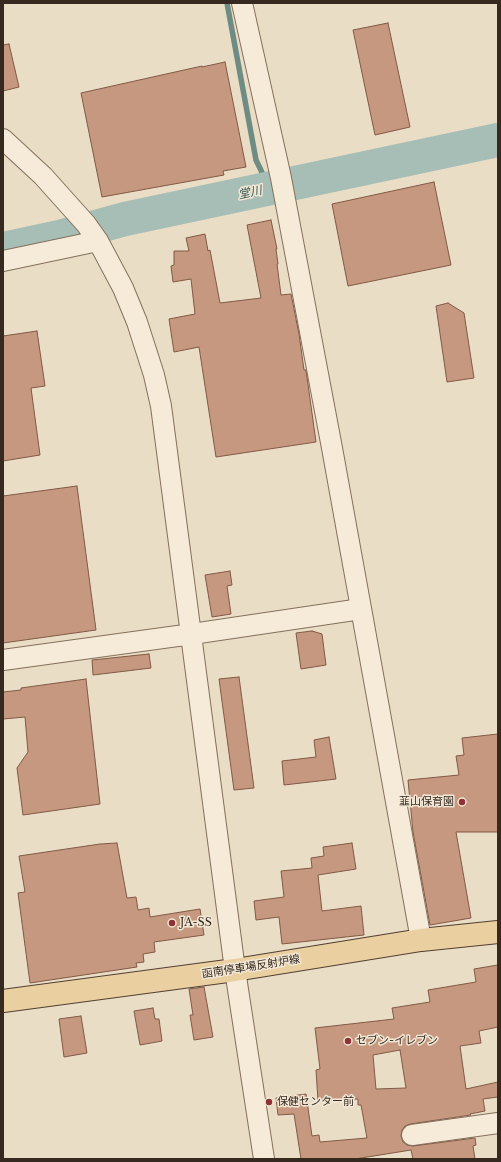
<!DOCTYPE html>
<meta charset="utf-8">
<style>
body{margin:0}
#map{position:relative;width:501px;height:1162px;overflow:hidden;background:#eaddc6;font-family:"Libre Baskerville",serif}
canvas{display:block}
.frame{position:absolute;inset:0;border:4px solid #352920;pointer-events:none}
</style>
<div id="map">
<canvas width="501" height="1162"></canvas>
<div class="frame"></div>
</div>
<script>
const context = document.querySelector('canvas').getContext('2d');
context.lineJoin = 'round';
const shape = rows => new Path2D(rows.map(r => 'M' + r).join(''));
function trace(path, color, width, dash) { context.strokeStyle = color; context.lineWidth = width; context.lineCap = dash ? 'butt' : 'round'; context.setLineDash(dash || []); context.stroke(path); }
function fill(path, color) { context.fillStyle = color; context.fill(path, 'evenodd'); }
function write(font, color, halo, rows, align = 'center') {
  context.font = font + ' "Libre Baskerville","Noto Sans JP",serif'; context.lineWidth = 3; context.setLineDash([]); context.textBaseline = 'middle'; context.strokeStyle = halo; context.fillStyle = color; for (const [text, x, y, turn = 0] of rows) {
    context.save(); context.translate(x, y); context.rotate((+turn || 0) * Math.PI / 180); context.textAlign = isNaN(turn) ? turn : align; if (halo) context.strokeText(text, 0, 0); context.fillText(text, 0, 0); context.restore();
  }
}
trace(shape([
 [227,3,256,160,270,189]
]), '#6e8c83', 5.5);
trace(shape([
 [3,249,63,236,125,219,498,140]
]), '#a7beb6', 34);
const building = shape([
 [388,23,410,127,375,135,353,30,388,23],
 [9,44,19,87,3,91,3,45,9,44],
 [225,62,246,167,223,171,224,175,102,197,81,93,202,66,202,67,225,62],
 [434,182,451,265,348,286,332,204,434,182],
 [271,220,277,249,276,249,278,264,277,264,281,295,291,294,299,334,304,370,306,370,316,442,216,457,199,347,174,352,169,319,195,314,191,279,173,282,171,266,174,265,174,251,189,251,186,238,205,234,208,251,210,250,220,303,261,298,247,225,271,220],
 [448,303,464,313,474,378,447,382,436,306,448,303],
 [37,331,45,386,31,388,40,455,3,461,3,336,37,331],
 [77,486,96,630,3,643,3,496,77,486],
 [230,571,232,585,227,586,231,614,212,617,205,575,230,571],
 [312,631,322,634,326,665,301,669,296,633,312,631],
 [149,654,151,668,93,675,92,660,149,654],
 [239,677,254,788,234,790,219,679,239,677],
 [86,679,100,804,23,815,17,768,28,752,25,717,3,719,3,692,21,690,21,688,86,679],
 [498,734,498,832,456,832,471,918,430,925,413,832,408,780,459,775,456,756,464,755,462,738,498,734],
 [329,737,336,779,284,785,282,761,316,757,314,740,329,737],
 [117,843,127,898,136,897,138,910,149,908,150,917,200,909,204,935,154,942,155,952,143,954,144,962,136,963,137,967,30,983,18,893,25,892,19,856,100,844,117,843],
 [352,843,356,869,318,875,322,911,361,906,364,935,282,944,279,917,256,920,254,901,284,897,281,871,312,868,311,858,324,856,323,847,352,843],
 [498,965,498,1027,479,1031,481,1043,460,1046,466,1089,498,1082,498,1097,483,1099,485,1111,470,1114,471,1115,410,1124,405,1126,402,1130,401,1136,403,1142,407,1145,413,1146,475,1138,476,1145,473,1146,475,1159,413,1159,411,1150,355,1159,301,1159,294,1114,278,1115,276,1098,306,1094,312,1136,319,1135,320,1142,367,1138,361,1105,358,1105,358,1099,318,1101,316,1070,320,1069,315,1028,394,1019,392,1008,430,1002,428,990,476,982,474,969,498,965],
 [400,1050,406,1088,376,1089,373,1055,400,1050],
 [204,987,213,1037,194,1040,190,1015,193,1015,189,989,204,987],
 [153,1008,155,1019,159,1019,162,1041,140,1045,134,1011,153,1008],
 [81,1016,87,1053,64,1057,59,1019,81,1016]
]);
fill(building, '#c5987f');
trace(building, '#815945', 1);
const minor = shape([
 [242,3,281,178,332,448,421,940],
 [3,139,43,176,86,224,98,241,123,288,137,322,154,375,161,406,235,970,264,1159],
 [3,261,98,241],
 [3,660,192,634,361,609],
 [412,1135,498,1123]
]);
const major = shape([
 [3,1001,235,970,421,940,498,932]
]);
trace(minor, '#84705d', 22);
trace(major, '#523f31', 24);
trace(minor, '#f6ebd8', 20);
trace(major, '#eacfa1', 22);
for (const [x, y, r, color] of [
 [462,802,4,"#8e3238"],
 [172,923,4,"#8e3238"],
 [348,1041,4,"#8e3238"],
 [269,1102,4,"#8e3238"]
]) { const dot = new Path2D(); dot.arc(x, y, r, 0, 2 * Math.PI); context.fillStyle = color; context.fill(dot); trace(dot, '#f2e8d5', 1.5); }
write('11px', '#352920', '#f2e8d5', [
 ["韮山保育園",454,802,"right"],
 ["JA-SS",180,923],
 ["セブン-イレブン",356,1041],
 ["保健センター前",277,1102]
], 'left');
write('11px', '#352920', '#f2e8d5', [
 ["函南停車場反射炉線",251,967,-9]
]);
write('italic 12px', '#305450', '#f2e8d5', [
 ["堂川",250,193,-12]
]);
</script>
